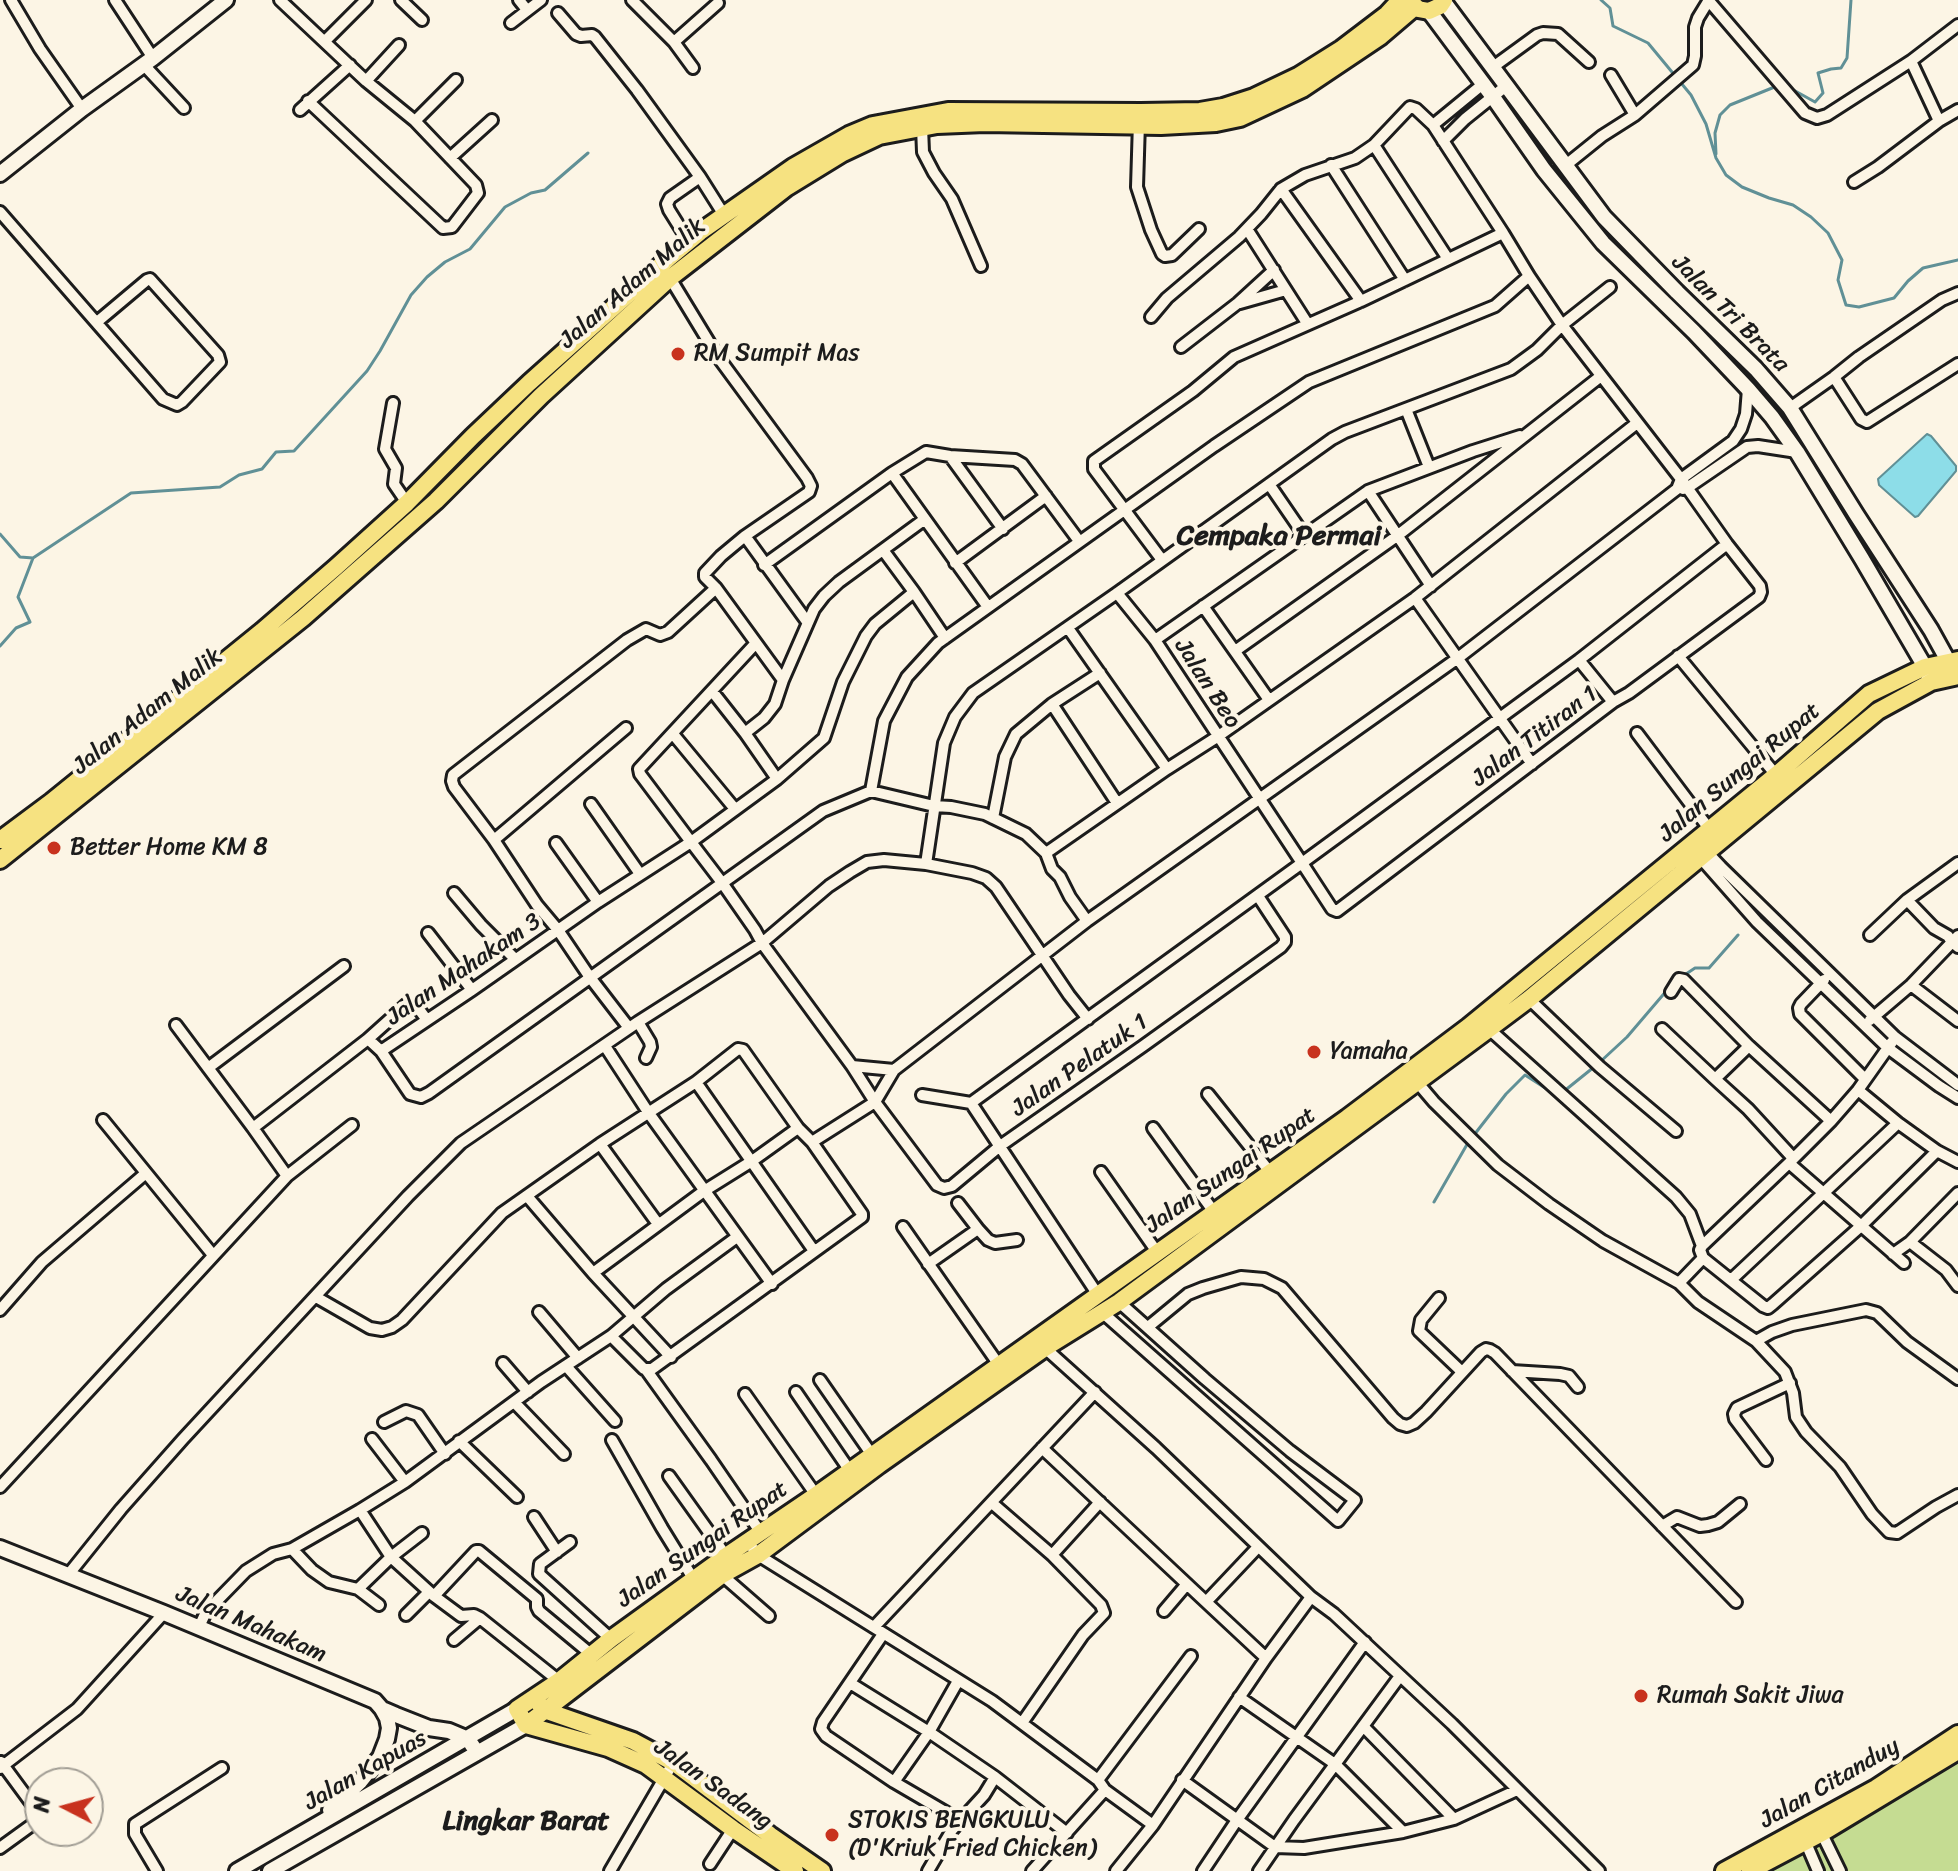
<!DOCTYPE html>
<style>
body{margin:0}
#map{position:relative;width:1958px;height:1871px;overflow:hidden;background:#fcf5e5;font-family:Sriracha,sans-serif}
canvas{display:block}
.north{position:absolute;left:24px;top:1767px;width:80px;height:80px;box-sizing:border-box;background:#fcf5e5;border:2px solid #a29e95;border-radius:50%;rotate:276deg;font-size:22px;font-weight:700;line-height:32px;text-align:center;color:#1c1c1c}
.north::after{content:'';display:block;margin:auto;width:28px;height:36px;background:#c8321e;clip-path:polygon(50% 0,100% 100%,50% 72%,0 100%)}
</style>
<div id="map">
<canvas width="1958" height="1871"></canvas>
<div class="north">N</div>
</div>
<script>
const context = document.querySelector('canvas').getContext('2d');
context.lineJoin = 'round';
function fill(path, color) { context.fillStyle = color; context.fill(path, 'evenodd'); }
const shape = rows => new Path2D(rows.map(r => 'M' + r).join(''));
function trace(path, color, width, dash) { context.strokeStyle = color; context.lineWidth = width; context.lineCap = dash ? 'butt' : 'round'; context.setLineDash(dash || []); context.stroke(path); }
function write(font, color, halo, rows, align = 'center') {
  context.font = font + ' Sriracha,sans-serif'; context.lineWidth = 8; context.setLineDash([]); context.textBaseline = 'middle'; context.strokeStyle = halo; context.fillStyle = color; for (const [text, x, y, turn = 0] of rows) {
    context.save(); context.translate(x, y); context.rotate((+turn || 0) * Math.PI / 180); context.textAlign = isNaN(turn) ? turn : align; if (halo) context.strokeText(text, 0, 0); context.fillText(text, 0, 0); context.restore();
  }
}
fill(shape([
 [1958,1760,1958,1871,1763,1871]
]), '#c5dc92');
const water = shape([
 [1927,434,1931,436,1956,466,1956,471,1918,516,1915,517,1879,485,1878,479,1927,434]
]);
fill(water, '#8ddde8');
trace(water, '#609096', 2);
trace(shape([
 [1601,0,1610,8,1613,26,1648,43,1691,95,1706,124,1716,158,1726,175,1742,187,1769,198,1793,205,1811,217,1828,233,1842,260,1838,280,1846,305,1859,307,1894,298,1908,281,1923,268,1958,260],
 [1788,87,1815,102,1823,93,1818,73,1831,69,1841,68,1847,58,1851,0],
 [1716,154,1715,133,1720,115,1730,105,1777,86],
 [0,534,20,557,33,558,131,493,220,487,239,475,262,469,276,452,294,451,367,371,380,351,411,295,427,277,445,262,470,249,505,207,531,193,545,190,588,153],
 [0,646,16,628,30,622,18,597,33,558],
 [1683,976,1695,968,1709,968,1738,935],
 [1600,1062,1627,1037,1668,989],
 [1563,1092,1594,1067],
 [1474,1135,1506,1094,1525,1075,1553,1093],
 [1434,1202,1469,1141]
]), '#609096', 3);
const street = shape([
 [11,0,40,49,82,109],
 [115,0,153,58],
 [280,0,366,81,415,121,476,185,478,193,452,227,443,228,308,101],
 [401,0,422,20],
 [519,0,527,10],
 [632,0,674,42,693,68],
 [1709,1,1805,113,1817,118,1827,115,1911,61,1958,25],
 [558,13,576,34,581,36,592,35,595,37,637,90,700,177],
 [511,23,541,0],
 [325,41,366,0],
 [674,42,718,3],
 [1911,61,1939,121],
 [144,65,184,108],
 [1493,67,1537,35,1543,33,1558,34,1589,62],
 [366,81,399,45],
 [300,110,350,65],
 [1635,115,1693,65,1695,56,1695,27,1698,18,1709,0],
 [415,121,456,80],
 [1139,122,1137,187,1151,230,1162,254,1165,256,1172,255,1199,229],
 [1433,125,1483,84],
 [922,127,923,152,934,173,952,199,981,266],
 [1443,141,1465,119,1506,86],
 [1374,145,1448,259],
 [450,158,492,120],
 [1331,165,1405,280],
 [1566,165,1602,136,1635,115,1611,75],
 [1854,182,1878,167,1939,121,1958,110],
 [1281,189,1361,301],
 [0,212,163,399,177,405,182,402,220,362,218,355,150,279,147,280,97,322],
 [1247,229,1307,323],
 [1503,233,1529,276],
 [689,242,669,210,667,204,670,198,700,177,724,215],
 [670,278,718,357,807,478,811,486,809,492,745,536,721,556,705,573,705,577,716,588,783,680],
 [1240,303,1286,290],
 [1151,317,1167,298,1239,237,1261,214,1281,189,1305,175,1355,158,1374,145,1410,107,1416,109,1433,125,1503,233,1361,301,1234,357,1193,391,1094,461,1094,469,1162,560],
 [1181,347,1238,303,1274,270],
 [1834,377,1861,419,1867,422,1958,364],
 [393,403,385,449,396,468,394,484,407,503],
 [1790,408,1834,377,1859,357,1942,300,1958,293],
 [1406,409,1429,467],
 [950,456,1003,529],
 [892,473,988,607],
 [1269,484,1304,535],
 [1683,489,1687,488,1747,447,1758,446,1797,452],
 [1368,491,1431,586],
 [745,536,808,623],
 [883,550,914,592,875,624,866,636,843,682,824,738,777,779,691,842,723,884,755,930,762,943,852,1066,875,1102,937,1185,944,1188,952,1186,1000,1146,1143,1046,1281,947,1285,942,1285,937,1258,896],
 [955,563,1046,496],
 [764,565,892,473,926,452,950,456,1015,460,1022,464,1079,541],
 [914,592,945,638],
 [1117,593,1155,640,1302,863,1579,660,1727,544],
 [1415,598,1532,764],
 [1203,606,1269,700],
 [1068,628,1167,769],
 [1155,640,1368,491,1473,451,1520,436],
 [1235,651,1397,536,1601,376],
 [1678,656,1776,775],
 [1579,660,1613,702],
 [712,691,745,733,777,779],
 [1052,704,1117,803],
 [626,728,494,840,537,905,558,930,589,976,629,1028],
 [745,733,764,718,775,704,783,680,814,609,824,596,839,582,925,519],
 [1637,733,1710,830],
 [673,734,735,809],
 [871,791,884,721,907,677,938,643,1214,446,1309,382,1495,306,1529,276,1562,325,1681,479,1727,544,1760,586,1761,592,1759,597,1629,693,1613,702,1337,911,1332,909,1302,863,971,1103,922,1095],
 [591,804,640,874],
 [993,818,1005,757,1016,734,1052,704,1100,673],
 [494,840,454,787,452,781,453,775,627,640,646,629,660,635,668,632,716,588],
 [556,843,598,902],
 [1703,848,1721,867,1895,1037,1958,1085],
 [1046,853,1167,769,1217,737,1415,598,1637,423],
 [1697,854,1757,922,1888,1048,1939,1086,1958,1098],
 [926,864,972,873,986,878,996,887,1069,995,1088,1019],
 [454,893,481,925,515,959],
 [1907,900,1958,863],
 [428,933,472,990],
 [1870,935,1907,900,1934,928,1948,936,1951,941,1958,947],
 [1824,980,1801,1004,1799,1008,1800,1014,1865,1079],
 [1911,985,1958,1021],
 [1671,992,1679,979,1684,980,1749,1046,1831,1121],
 [1529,999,1600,1067,1676,1131],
 [1870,1020,1911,985,1958,936],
 [638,1022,650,1042,651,1047,646,1058],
 [176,1025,253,1128],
 [1489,1029,1676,1197,1690,1214,1702,1246,1700,1250,1703,1258,1763,1306,1768,1308,1773,1304,1861,1226,1937,1151],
 [1662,1029,1715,1079,1748,1109,1793,1158],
 [368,1039,407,1004,415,1004,427,1020],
 [605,1046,648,1112,772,1284],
 [381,1051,410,1094,421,1097,429,1093,823,811,871,791,934,806,951,807,985,814,1026,834,1046,853,1052,869,1060,877,1070,897,1087,921],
 [852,1066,894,1070],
 [208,1068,344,966],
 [1715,1079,1749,1046],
 [696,1082,814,1251],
 [1417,1082,1434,1102,1498,1165,1549,1204,1603,1241,1679,1283,1698,1302,1756,1341,1785,1372,1793,1393,1796,1417,1806,1432,1840,1467,1872,1514,1889,1532,1897,1533,1936,1507,1958,1495],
 [1858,1090,1898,1123,1937,1151,1958,1162],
 [1208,1094,1270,1172],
 [971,1103,1098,1295],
 [103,1120,213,1255],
 [1153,1128,1214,1212],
 [812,1142,875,1102,894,1070,1087,921,1458,658,1677,489,1681,479,1733,441,1741,429,1746,414,1748,389],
 [600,1144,658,1224],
 [1789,1163,1904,1263],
 [1101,1172,1157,1252],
 [287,1176,352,1125],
 [527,1196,593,1273,671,1357],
 [903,1227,999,1365],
 [978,1229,988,1240,995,1243,1017,1240],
 [1910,1242,1946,1270,1958,1286],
 [1702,1246,1789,1163,1831,1121,1858,1090,1892,1042],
 [1893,1254,1910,1242,1958,1193],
 [928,1264,978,1229,958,1203],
 [593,1273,704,1191,752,1161,798,1128],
 [1731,1280,1898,1123],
 [1679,1283,1703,1258],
 [316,1297,370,1328,382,1330,392,1327,402,1320,502,1213,600,1144,696,1082,738,1049,743,1050,798,1128,812,1142,862,1214,862,1217,652,1369,644,1369,611,1336],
 [1439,1298,1421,1320,1419,1331,1462,1372],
 [0,1310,42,1262,146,1173],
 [539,1312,578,1358],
 [1103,1313,1338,1521,1355,1500,1290,1451,1205,1379,1119,1302],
 [1148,1327,1188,1294,1203,1288,1241,1277,1264,1279,1282,1288,1393,1418,1400,1424,1407,1426,1414,1423,1426,1412,1481,1352,1486,1349,1490,1350,1495,1353,1736,1602],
 [1756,1341,1772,1332,1792,1325,1866,1310,1877,1313,1907,1342,1958,1379],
 [1045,1348,1156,1448,1311,1597,1334,1614,1452,1724,1599,1871],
 [503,1363,528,1392],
 [566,1366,615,1421],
 [647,1371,711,1460,761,1533],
 [1512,1371,1560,1374,1569,1376,1578,1387],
 [820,1380,872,1455],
 [796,1392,850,1471],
 [745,1394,816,1495],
 [514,1402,564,1454],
 [384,1422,406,1411,418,1415,445,1454],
 [372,1439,405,1482],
 [612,1440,662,1528,694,1580],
 [459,1441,517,1497],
 [1042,1448,1206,1602,1258,1547],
 [1766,1460,1735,1419,1734,1414,1737,1408,1790,1383],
 [669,1476,726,1556],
 [0,1487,287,1176,253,1128,368,1039,381,1051,472,990,598,902,691,842,640,774,639,769,756,643],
 [992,1503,1052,1555,1101,1605,1104,1613,1083,1635,1022,1723],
 [360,1510,391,1557,434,1596,461,1616,474,1615,480,1618,559,1681],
 [534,1517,557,1552],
 [1662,1526,1677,1517,1700,1526,1708,1525,1718,1522,1740,1504],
 [570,1542,540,1564,539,1574,611,1639],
 [748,1542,758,1555,992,1701,1098,1780,1105,1790,1153,1825],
 [292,1549,312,1570,329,1582,358,1589,379,1605],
 [1052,1555,1100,1502],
 [68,1575,121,1509,183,1439,408,1196,461,1143,638,1022,762,943,829,886,850,872,867,862,884,860,926,864,944,743,955,717,973,693,1117,593,1332,439,1345,432,1511,369,1537,350,1562,325,1610,287],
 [722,1575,769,1616],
 [358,1589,391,1557,422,1533],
 [434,1596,476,1551,479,1551,537,1599,537,1607,539,1611,592,1655],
 [1206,1602,1266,1658],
 [1164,1611,1187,1584],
 [406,1615,429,1592],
 [199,1627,206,1612,246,1571,273,1554,292,1549,360,1510,405,1482,541,1382,611,1336,666,1289,737,1237],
 [874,1627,1095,1392],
 [883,1634,823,1722,821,1729,826,1736,894,1782,959,1820],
 [454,1640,480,1618],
 [850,1683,929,1732,995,1777,1067,1833],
 [1239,1697,1335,1764,1403,1832],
 [1363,1726,1454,1819],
 [1,1762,40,1815],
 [0,1768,77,1709,164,1613],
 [1098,1780,1191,1656],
 [1182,1780,1275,1847,1304,1848,1403,1832,1454,1819,1517,1790],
 [894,1782,929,1732,958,1681],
 [1820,1830,1840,1871],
 [1803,1836,1818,1871],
 [0,1848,40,1819],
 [710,1864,733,1829],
 [157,1871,135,1834,135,1824,222,1768],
 [610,1871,673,1763],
 [928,1871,952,1830,984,1795,995,1777],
 [1032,1871,1105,1790],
 [1116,1871,1153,1825,1266,1658,1311,1597],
 [1203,1871,1237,1820,1365,1642],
 [1259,1871,1294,1820,1400,1676]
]);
const secondary = shape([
 [1444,2,1604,217,1677,292,1756,369,1790,408,1856,514,1931,630,1953,670],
 [1429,11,1493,97,1544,170,1603,243,1694,332,1748,389,1772,417,1797,452,1862,559,1925,667,1931,682],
 [0,174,82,109,153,58,226,0],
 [0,1548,164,1613,375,1701,382,1709,396,1715,429,1728,449,1731,468,1739,476,1751],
 [330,1810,360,1782,380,1757,387,1739,389,1728,387,1718,382,1709],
 [237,1871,517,1709],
 [270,1871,526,1725]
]);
const primary = shape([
 [1410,1,1418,9,1429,11,1440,6,1444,0],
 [0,840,51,802,262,631,336,567,407,503,473,436,529,383,670,257,700,232,793,167,849,135,873,125,948,111,1141,112,1200,111,1223,107,1254,97,1298,76,1341,49,1387,14,1400,0],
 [0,860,303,618,436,501,541,396,670,278,786,188,843,153,879,136,937,125,985,123,1161,126,1216,123,1240,118,1302,89,1381,36,1415,7],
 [540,1705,544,1710,633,1741,676,1764,770,1835,822,1871],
 [526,1725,722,1575,758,1555,879,1465,1045,1348,1119,1302,1489,1029,1529,999,1878,711,1931,682,1958,676],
 [795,1871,733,1829,646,1765,608,1748,526,1725,517,1709,559,1681,611,1639,726,1556,816,1495,1347,1118,1468,1027,1776,775,1869,694,1925,667,1958,660],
 [1724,1871,1876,1788,1958,1734],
 [1750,1871,1822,1833,1958,1751]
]);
trace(street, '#1c1c1c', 16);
trace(secondary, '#1c1c1c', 20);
trace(primary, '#1c1c1c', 22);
trace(street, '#fcf5e5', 10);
trace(secondary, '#fcf5e5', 14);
trace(primary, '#f6e281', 16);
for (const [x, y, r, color] of [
 [678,354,8,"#c8321e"],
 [54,848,8,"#c8321e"],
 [1314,1052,8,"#c8321e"],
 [1641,1696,8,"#c8321e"],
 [832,1835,8,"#c8321e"]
]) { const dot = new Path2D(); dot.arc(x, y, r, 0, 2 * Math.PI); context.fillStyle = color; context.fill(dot); trace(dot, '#fcf5e5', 3); }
write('24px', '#1c1c1c', '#fcf5e5', [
 ["Jalan Adam Malik",633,284,-41],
 ["Jalan Tri Brata",1730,314,45],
 ["Jalan Beo",1207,684,57],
 ["Jalan Adam Malik",148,712,-39],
 ["Jalan Titiran 1",1535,737,-37],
 ["Jalan Sungai Rupat",1740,773,-40],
 ["Jalan Mahakam 3",464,970,-34],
 ["Jalan Pelatuk 1",1080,1066,-35],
 ["Jalan Sungai Rupat",1231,1171,-35],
 ["Jalan Sungai Rupat",703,1545,-35],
 ["Jalan Mahakam",251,1625,23],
 ["Jalan Kapuas",366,1771,-30],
 ["Jalan Citanduy",1830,1784,-30],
 ["Jalan Sadang",713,1785,35]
]);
write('24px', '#1c1c1c', '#fcf5e5', [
 ["RM Sumpit Mas",694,354],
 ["Better Home KM 8",70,848],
 ["Yamaha",1330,1052],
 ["Rumah Sakit Jiwa",1657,1696],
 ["STOKIS BENGKULU",848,1821],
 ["(D'Kriuk Fried Chicken)",848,1849]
], 'left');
write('bold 28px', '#1c1c1c', '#fcf5e5', [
 ["Cempaka Permai",1279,537],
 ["Lingkar Barat",526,1822]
]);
</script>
